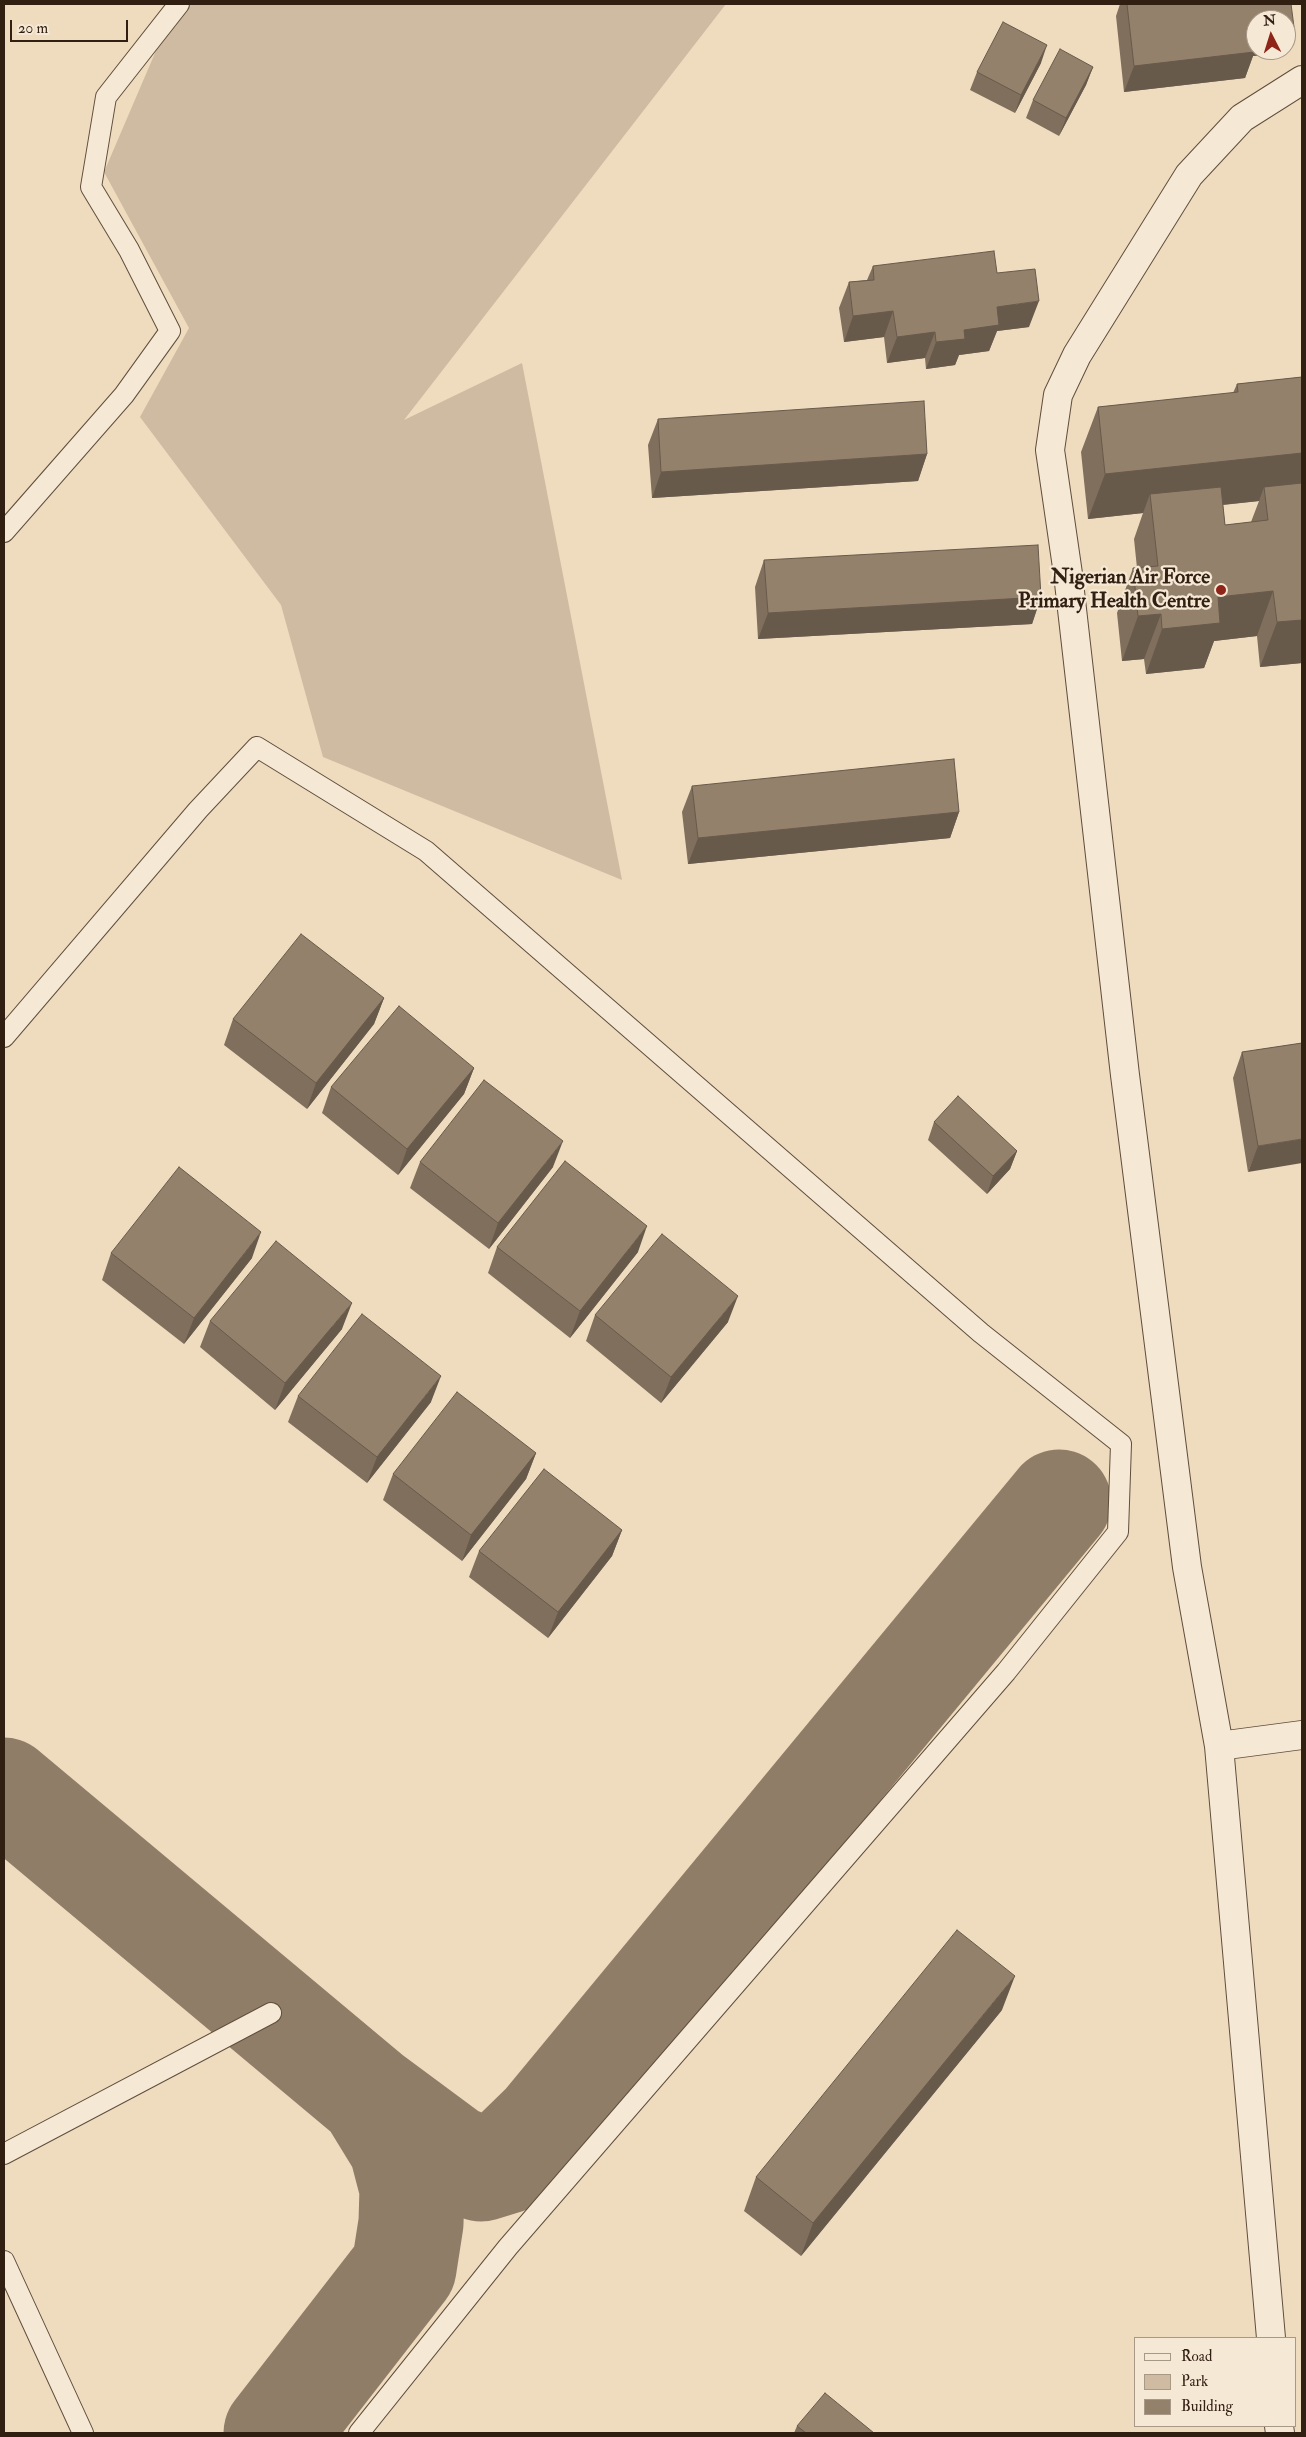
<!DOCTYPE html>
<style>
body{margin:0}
#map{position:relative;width:1306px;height:2437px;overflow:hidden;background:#efdbbe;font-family:"IM FELL Double Pica",serif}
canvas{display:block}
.frame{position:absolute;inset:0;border:5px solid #311f12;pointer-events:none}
.legend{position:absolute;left:1134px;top:2337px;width:162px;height:90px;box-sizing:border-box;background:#f5e8d5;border:1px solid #a79887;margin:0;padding:6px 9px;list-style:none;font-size:15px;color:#311f12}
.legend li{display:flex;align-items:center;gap:10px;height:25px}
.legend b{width:25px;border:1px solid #a79887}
.north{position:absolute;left:1246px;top:10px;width:50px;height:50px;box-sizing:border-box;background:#f5e8d5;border:1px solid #a79887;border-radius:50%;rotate:355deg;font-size:14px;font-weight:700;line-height:20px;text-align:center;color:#311f12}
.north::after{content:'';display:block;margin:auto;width:18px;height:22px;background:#8f2418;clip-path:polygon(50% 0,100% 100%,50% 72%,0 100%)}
.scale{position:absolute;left:10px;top:20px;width:118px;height:22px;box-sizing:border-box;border:2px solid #311f12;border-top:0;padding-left:6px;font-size:15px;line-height:18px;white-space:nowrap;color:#311f12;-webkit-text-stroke:4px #f5e8d5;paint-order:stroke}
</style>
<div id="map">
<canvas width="1306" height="2437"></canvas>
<div class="frame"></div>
<ul class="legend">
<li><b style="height:6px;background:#f5e8d5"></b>Road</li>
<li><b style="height:14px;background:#cfbba1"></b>Park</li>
<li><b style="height:14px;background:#94816b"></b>Building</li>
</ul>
<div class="north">N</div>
<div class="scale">20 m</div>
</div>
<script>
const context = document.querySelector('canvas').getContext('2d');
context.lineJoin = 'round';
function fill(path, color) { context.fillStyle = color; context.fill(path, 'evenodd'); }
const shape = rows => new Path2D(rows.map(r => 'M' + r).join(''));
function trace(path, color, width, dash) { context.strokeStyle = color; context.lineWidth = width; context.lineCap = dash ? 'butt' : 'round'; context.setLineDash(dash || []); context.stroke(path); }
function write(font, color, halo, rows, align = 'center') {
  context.font = font + ' "IM FELL Double Pica",serif'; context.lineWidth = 4.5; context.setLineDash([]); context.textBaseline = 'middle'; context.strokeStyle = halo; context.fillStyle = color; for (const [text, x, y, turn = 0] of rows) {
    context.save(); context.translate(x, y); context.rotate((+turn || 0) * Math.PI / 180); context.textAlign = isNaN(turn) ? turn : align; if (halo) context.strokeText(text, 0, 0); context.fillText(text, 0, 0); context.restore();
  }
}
fill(shape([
 [190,4,726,4,404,420,522,363,622,880,323,757,281,605,140,417,189,328,104,172,161,39]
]), '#cfbba1');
trace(shape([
 [4,1790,371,2097,401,2146,412,2188,411,2223,404,2268,276,2433],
 [371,2097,452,2157,481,2169,507,2161,544,2125,1059,1502]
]), '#907d68', 105);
const lane = shape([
 [4,532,124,395,170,331,129,250,91,187,106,97,179,4],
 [4,1037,198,810,257,747,426,851,981,1333,1121,1444,1118,1532,1006,1672,508,2247,359,2433],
 [4,2154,271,2013],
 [4,2261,83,2433]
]);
const street = shape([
 [1219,1746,1302,1735],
 [1271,2338,1219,1746,1187,1567,1125,1075,1068,574,1050,450,1058,395,1077,355,1189,175,1242,118,1302,80],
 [1279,2426,1280,2433]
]);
trace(lane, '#604e3d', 22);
trace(street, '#604e3d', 30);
trace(lane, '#f5e8d5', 20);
trace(street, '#f5e8d5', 28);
fill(shape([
 [1120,4,1291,4,1286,49,1285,53,1253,56,1245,78,1124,92,1116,16],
 [1041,63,1015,113,970,90,977,72],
 [1093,67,1086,85,1059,136,1026,118,1033,100],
 [873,266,997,273,1029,327,997,331,989,351,959,355,955,365,926,369,925,358,887,363,884,337,844,342,839,308,849,282,867,280],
 [1302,377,1302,663,1260,667,1257,636,1214,641,1204,668,1146,674,1144,659,1122,661,1117,613,1133,568,1137,568,1134,539,1143,513,1088,519,1081,452,1098,407,1233,393,1237,384],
 [1259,501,1251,522,1225,525,1223,505],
 [658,419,927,454,918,481,652,498,648,445],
 [764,560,1041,597,1032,624,758,639,755,587],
 [692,786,959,812,950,838,688,864,682,812],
 [384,998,374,1024,307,1109,224,1045,233,1019],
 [1302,1043,1248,1172,1233,1078,1242,1052],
 [474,1068,464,1094,398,1175,322,1113,331,1087],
 [934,1122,1017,1151,1010,1169,987,1194,928,1140],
 [420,1162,553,1167,489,1249,410,1188],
 [497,1247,638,1252,570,1338,488,1273],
 [111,1253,252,1258,184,1344,102,1280],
 [595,1315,728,1322,661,1403,586,1341],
 [210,1321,342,1329,275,1410,200,1347],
 [298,1396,431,1402,367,1483,288,1422],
 [536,1453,526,1479,462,1561,383,1500,393,1474],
 [622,1530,612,1556,548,1638,469,1577,479,1551],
 [1002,2010,801,2256,744,2211,756,2177],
 [797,2426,874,2433,794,2433]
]), '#7f6f5c');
fill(shape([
 [1294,27,1286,49,1286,28],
 [1252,31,1256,31,1256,50,1286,50,1285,53,1253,56,1245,78,1124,92,1134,66],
 [1047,45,1041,63,1015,113,1021,95],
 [1093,67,1086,85,1059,136,1066,118],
 [1039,301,1029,327,997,331,989,351,959,355,955,365,926,369,936,342,964,330,997,307],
 [893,311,884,337,844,342,853,316],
 [935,332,925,358,887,363,897,337],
 [1302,453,1302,496,1264,487,1259,501,1152,512,1150,494,1143,513,1088,519,1105,474],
 [927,454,918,481,652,498,661,472],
 [1273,591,1257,636,1214,641,1204,668,1146,674,1162,629,1218,597],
 [1041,597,1032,624,758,639,768,613],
 [1161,614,1144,659,1122,661,1138,616],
 [1302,620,1302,663,1260,667,1277,622],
 [959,812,950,838,688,864,698,838],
 [384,998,374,1024,307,1109,316,1083],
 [474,1068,464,1094,398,1175,407,1149],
 [1302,1139,1302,1163,1248,1172,1258,1146],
 [563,1141,553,1167,489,1249,498,1223],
 [1017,1151,1010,1169,987,1194,993,1176],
 [647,1226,638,1252,570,1338,580,1311],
 [261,1232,252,1258,184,1344,194,1318],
 [738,1296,728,1322,661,1403,671,1377],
 [352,1303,342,1329,275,1410,285,1383],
 [441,1376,431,1402,367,1483,377,1457],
 [536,1453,526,1479,462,1561,471,1535],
 [622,1530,612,1556,548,1638,558,1612],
 [1015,1976,1002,2010,801,2256,813,2223]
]), '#685a4b');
const building = shape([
 [1127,4,1291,4,1294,27,1286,28,1286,20,1256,20,1256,31,1252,31,1254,52,1134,66,1127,4],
 [1003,22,1047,45,1021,95,977,72,1003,22],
 [1060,49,1093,67,1066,118,1033,100,1060,49],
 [994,251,997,273,1035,269,1039,301,997,307,999,325,964,330,965,339,936,342,935,332,897,337,893,311,853,316,849,282,874,280,873,266,994,251],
 [1302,377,1302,453,1105,474,1098,407,1238,392,1237,384,1302,377],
 [924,401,927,454,661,472,658,419,924,401],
 [1302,483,1302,620,1277,622,1273,591,1218,597,1220,623,1162,629,1161,614,1138,616,1133,568,1158,566,1150,494,1221,487,1225,525,1268,520,1264,487,1302,483],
 [1038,545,1041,597,768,613,764,560,1038,545],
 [954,759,959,812,698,838,692,786,954,759],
 [301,934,384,998,316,1083,233,1019,301,934],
 [399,1006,474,1068,407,1149,331,1087,399,1006],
 [1302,1043,1302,1139,1258,1146,1242,1052,1302,1043],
 [484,1080,563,1141,498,1223,420,1162,484,1080],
 [958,1096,1017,1151,993,1176,934,1122,958,1096],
 [565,1161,647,1226,580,1311,497,1247,565,1161],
 [179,1167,261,1232,194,1318,111,1253,179,1167],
 [662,1234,738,1296,671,1377,595,1315,662,1234],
 [276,1241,352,1303,285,1383,210,1321,276,1241],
 [362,1314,441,1376,377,1457,298,1396,362,1314],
 [457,1392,536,1453,471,1535,393,1474,457,1392],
 [544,1469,622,1530,558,1612,479,1551,544,1469],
 [957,1930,1015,1976,813,2223,756,2177,957,1930],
 [825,2393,874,2433,806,2433,797,2426,825,2393]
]);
fill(building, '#94816b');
trace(building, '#685a4b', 1);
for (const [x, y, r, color] of [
 [1221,590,6,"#8f2418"]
]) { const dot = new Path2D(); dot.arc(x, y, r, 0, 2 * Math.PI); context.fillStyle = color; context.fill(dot); trace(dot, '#f5e8d5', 2); }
write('bold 21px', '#311f12', '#f5e8d5', [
 ["Nigerian Air Force",1210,578],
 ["Primary Health Centre",1210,602]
], 'right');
</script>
